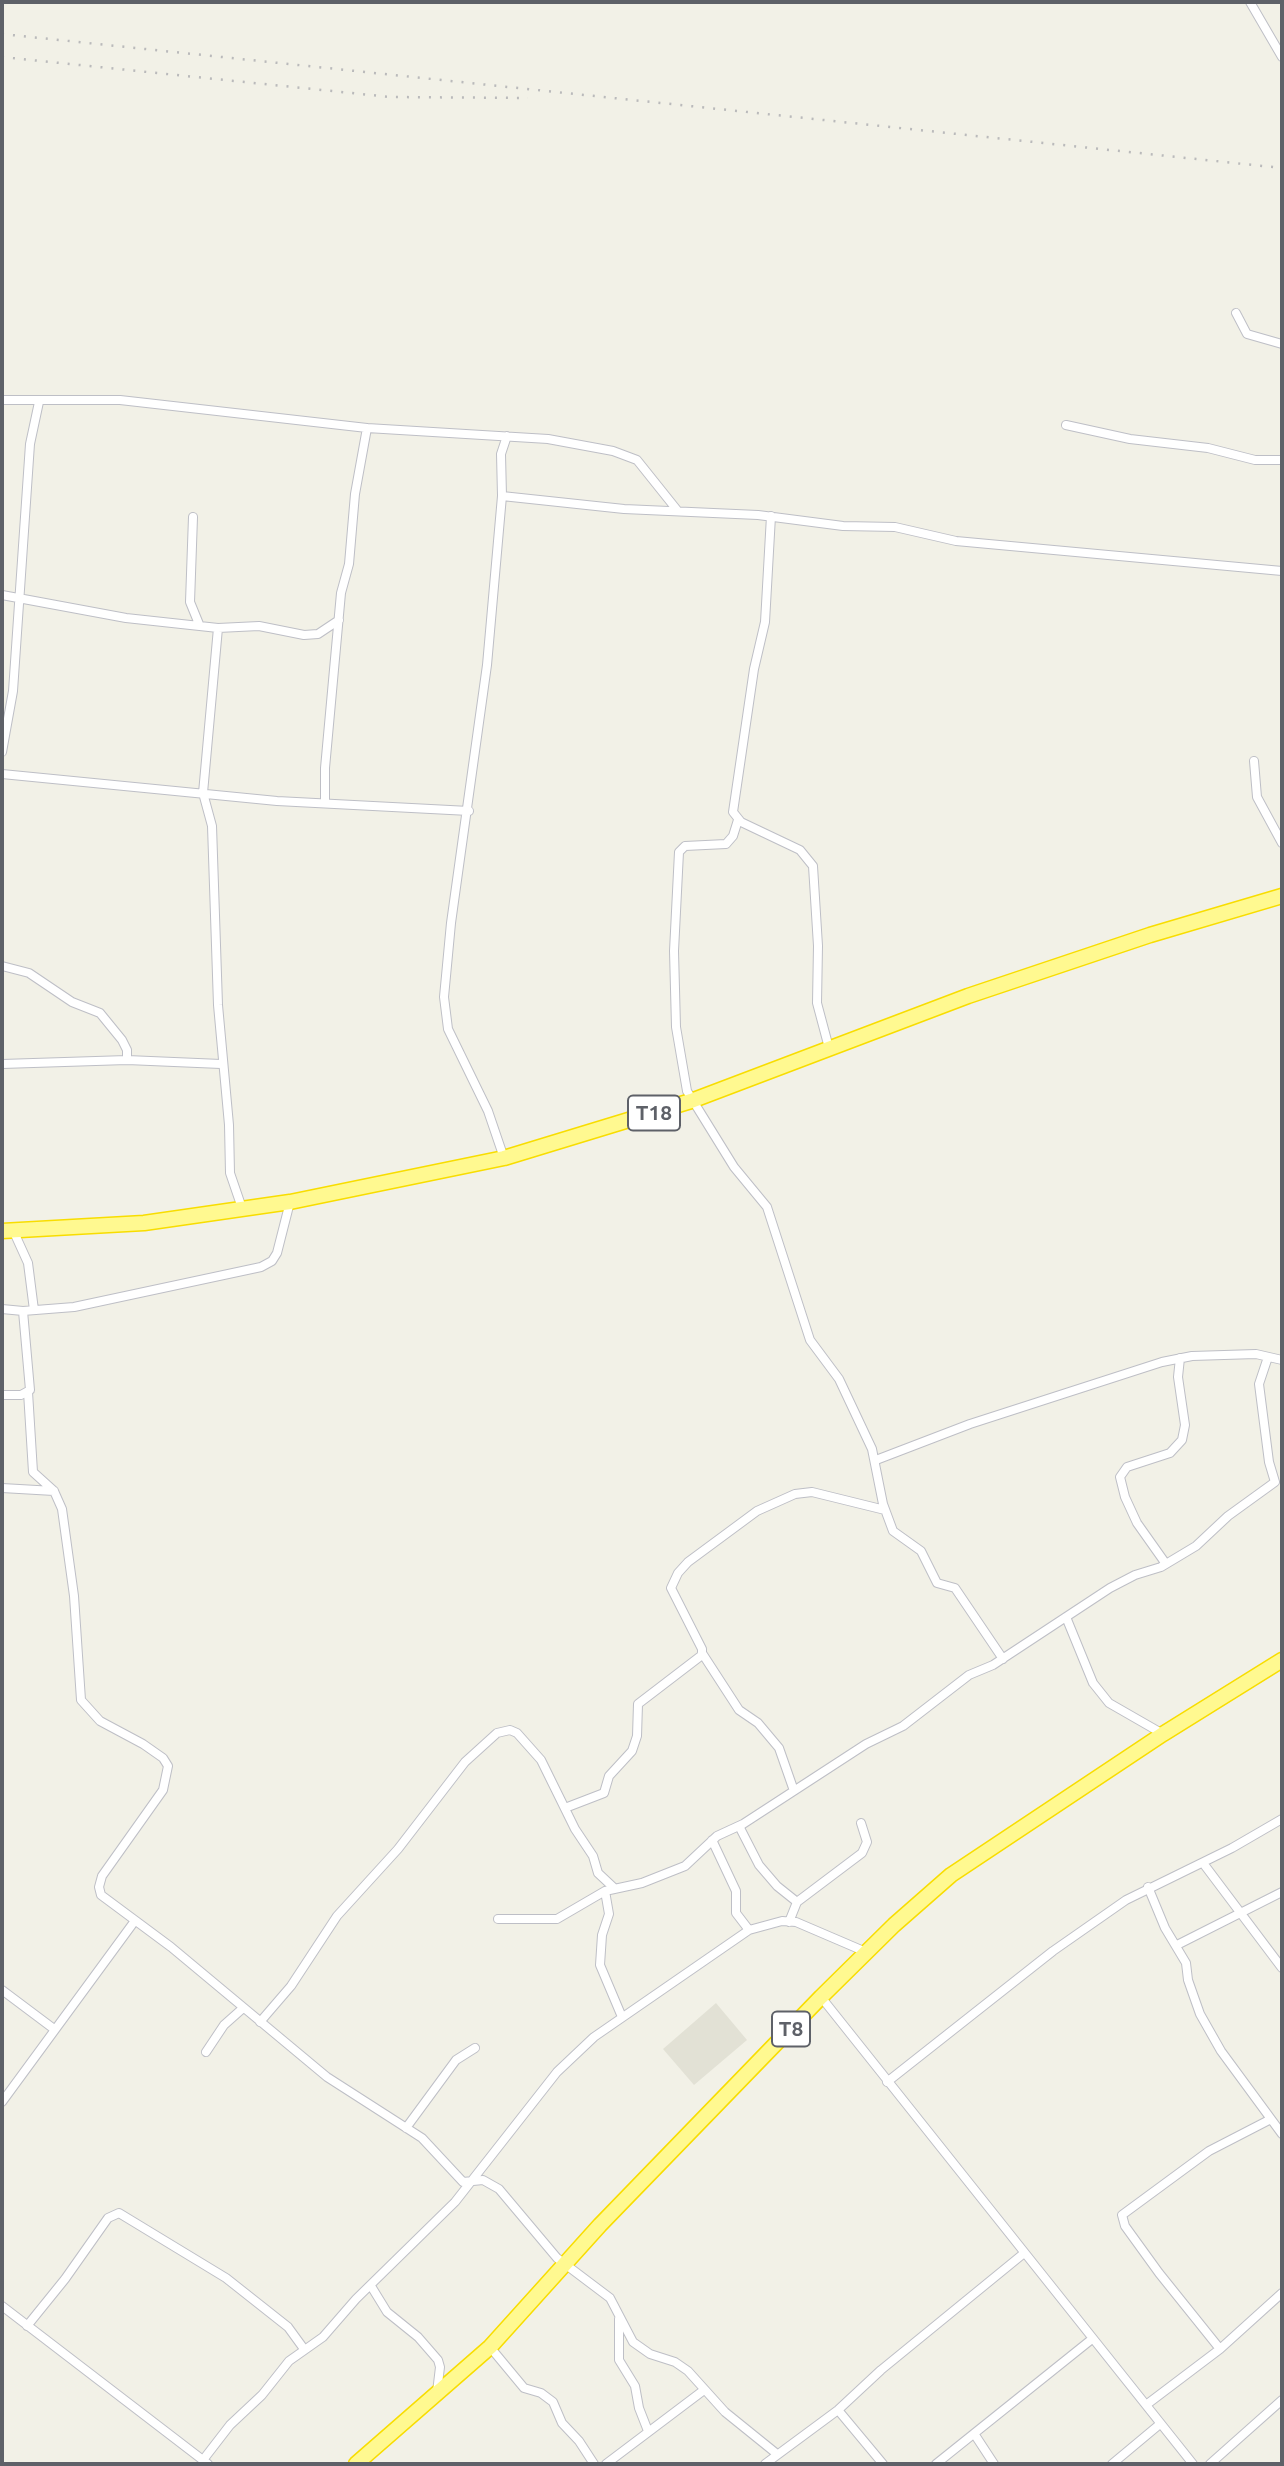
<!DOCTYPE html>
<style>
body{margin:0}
#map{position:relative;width:1284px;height:2466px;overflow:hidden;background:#f2f1e7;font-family:Ubuntu,sans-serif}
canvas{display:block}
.frame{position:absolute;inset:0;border:4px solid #5e6168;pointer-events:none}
</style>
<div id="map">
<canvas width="1284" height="2466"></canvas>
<div class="frame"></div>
</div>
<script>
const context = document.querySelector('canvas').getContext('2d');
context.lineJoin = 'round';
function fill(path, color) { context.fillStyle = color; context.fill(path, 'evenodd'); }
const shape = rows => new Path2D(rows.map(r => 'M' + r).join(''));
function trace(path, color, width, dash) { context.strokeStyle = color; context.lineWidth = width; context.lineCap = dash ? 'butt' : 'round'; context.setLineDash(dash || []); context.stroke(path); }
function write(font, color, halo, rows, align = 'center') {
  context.font = font + ' Ubuntu,sans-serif'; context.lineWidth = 5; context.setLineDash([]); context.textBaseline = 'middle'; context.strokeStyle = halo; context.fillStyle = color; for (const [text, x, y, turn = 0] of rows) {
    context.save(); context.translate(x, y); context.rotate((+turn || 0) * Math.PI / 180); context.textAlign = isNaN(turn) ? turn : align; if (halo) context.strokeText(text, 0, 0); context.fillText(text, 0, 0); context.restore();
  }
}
fill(shape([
 [716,2003,747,2040,694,2085,663,2049]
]), '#e2e1d5');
const street = shape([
 [1250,2,1282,57],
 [1236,313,1247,334,1282,344],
 [2,400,120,400,367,428,548,439,613,451,637,460,677,510],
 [1066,425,1130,439,1208,448,1255,460,1282,460],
 [502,496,624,509,758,515,843,526,895,527,956,541,1282,571],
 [771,516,765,622,754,669,733,812,741,822,800,850,813,866,818,946,817,1003,829,1048],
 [193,517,190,602,199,624],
 [2,595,126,618,218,628,259,626,304,635,318,634,339,620],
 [218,628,203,793,212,826,218,1005,229,1125,230,1173,242,1208],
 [2,752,13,691,30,444,39,402],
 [1254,761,1257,797,1282,843],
 [2,774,277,801,469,811],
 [325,803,325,768,341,593,349,564,355,494,367,428],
 [738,820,733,836,726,844,685,846,679,852,674,951,676,1027,687,1091,734,1167,767,1207,810,1340,839,1379,872,1449,883,1504,893,1531,921,1551,937,1583,955,1588,1003,1659],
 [2,966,29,973,72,1002,100,1013,122,1040,127,1050,127,1060],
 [2,1064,127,1060,221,1064],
 [504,1158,488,1111,448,1029,444,997,451,923,487,665,502,496,501,454,507,436],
 [13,1230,28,1263,34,1310],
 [2,1309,23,1311,74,1307,261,1267,272,1261,277,1253,290,1202],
 [28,1392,33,1472,54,1491,62,1509,74,1596,81,1700,100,1721,143,1744,163,1758,168,1766,163,1790,102,1876,99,1887,101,1895,171,1947,327,2077,422,2138,463,2182,483,2180,499,2189,557,2258,610,2298,633,2342,650,2354,675,2362,688,2371,725,2412,777,2454],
 [2,1395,21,1395,30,1390,23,1311],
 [876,1460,970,1424,1162,1362,1192,1356,1256,1354,1282,1360],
 [2,1488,54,1491],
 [1166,1564,1137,1523,1125,1497,1120,1477,1127,1467,1170,1453,1182,1440,1185,1425,1178,1377,1180,1358],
 [1066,1617,1093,1683,1109,1703,1163,1734],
 [702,1653,739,1710,758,1723,779,1748,793,1788],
 [565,1808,604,1793,609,1776,632,1751,637,1736,638,1704,702,1655,702,1649,671,1588,678,1573,688,1562,757,1511,795,1494,812,1492,885,1510],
 [739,1826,759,1865,777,1886,797,1902],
 [712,1840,736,1891,736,1913,749,1930],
 [1203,1863,1282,1968],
 [1148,1887,1165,1928,1186,1963,1188,1980,1200,2014,1221,2051,1282,2134],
 [605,1891,609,1914,602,1935,600,1965,622,2017],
 [498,1919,557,1919,605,1891,642,1883,685,1866,717,1836,743,1824,866,1744,903,1726,969,1675,993,1665,1110,1588,1135,1575,1161,1567,1196,1546,1228,1516,1275,1482,1269,1462,1259,1384,1268,1357],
 [789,1922,797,1902,862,1853,867,1842,861,1823],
 [1177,1945,1282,1892],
 [2,1990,54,2029],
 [821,1997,1193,2464],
 [260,2022,291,1986,337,1916,398,1849,465,1762,497,1733,510,1730,517,1733,541,1760,575,1829,593,1856,598,1873,614,1888],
 [206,2052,224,2025,242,2009],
 [887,2082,1053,1951,1126,1900,1232,1848,1282,1819],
 [2,2102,134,1922],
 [406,2128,456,2060,475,2048],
 [371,2286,387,2312,418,2337,438,2360,440,2367,437,2392],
 [2,2306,208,2464],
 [619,2319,619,2360,635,2386,639,2408,648,2431],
 [27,2326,65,2279,108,2218,119,2213,226,2278,288,2327,304,2349],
 [490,2347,524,2388,541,2393,553,2402,562,2423,579,2441,594,2464],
 [1220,2349,1159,2273,1125,2226,1122,2215,1209,2151,1271,2119],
 [1146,2405,1220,2349,1282,2293],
 [838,2410,883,2464],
 [975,2435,994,2464],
 [203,2460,230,2425,262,2395,289,2361,323,2337,356,2299,455,2202,557,2072,594,2037,749,1930,782,1921,796,1922,866,1952],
 [606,2464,704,2390],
 [765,2464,838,2410,881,2370,1023,2254],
 [936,2464,1092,2339],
 [1112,2464,1160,2424],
 [1210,2464,1282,2400]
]);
const highway = shape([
 [2,1231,144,1223,290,1202,504,1158,691,1101,968,996,1150,935,1282,896],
 [356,2464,490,2347,600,2225,821,1997,894,1925,951,1875,1163,1734,1282,1660]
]);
trace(street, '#bebfc6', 10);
trace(highway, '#f8dd00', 17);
trace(street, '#fff', 8);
trace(highway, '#fff990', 14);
trace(shape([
 [2,34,1282,168],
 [2,57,390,97,528,98]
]), '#bababb', 2.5, [2, 9]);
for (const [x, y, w] of [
 [654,1113,52],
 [791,2029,38]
]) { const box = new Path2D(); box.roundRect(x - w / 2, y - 17.5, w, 35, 5); context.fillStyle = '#fff'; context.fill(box); trace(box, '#5e6168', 2); }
write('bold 21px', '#5e6168', null, [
 ["T18",654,1113],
 ["T8",791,2029]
]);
</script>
